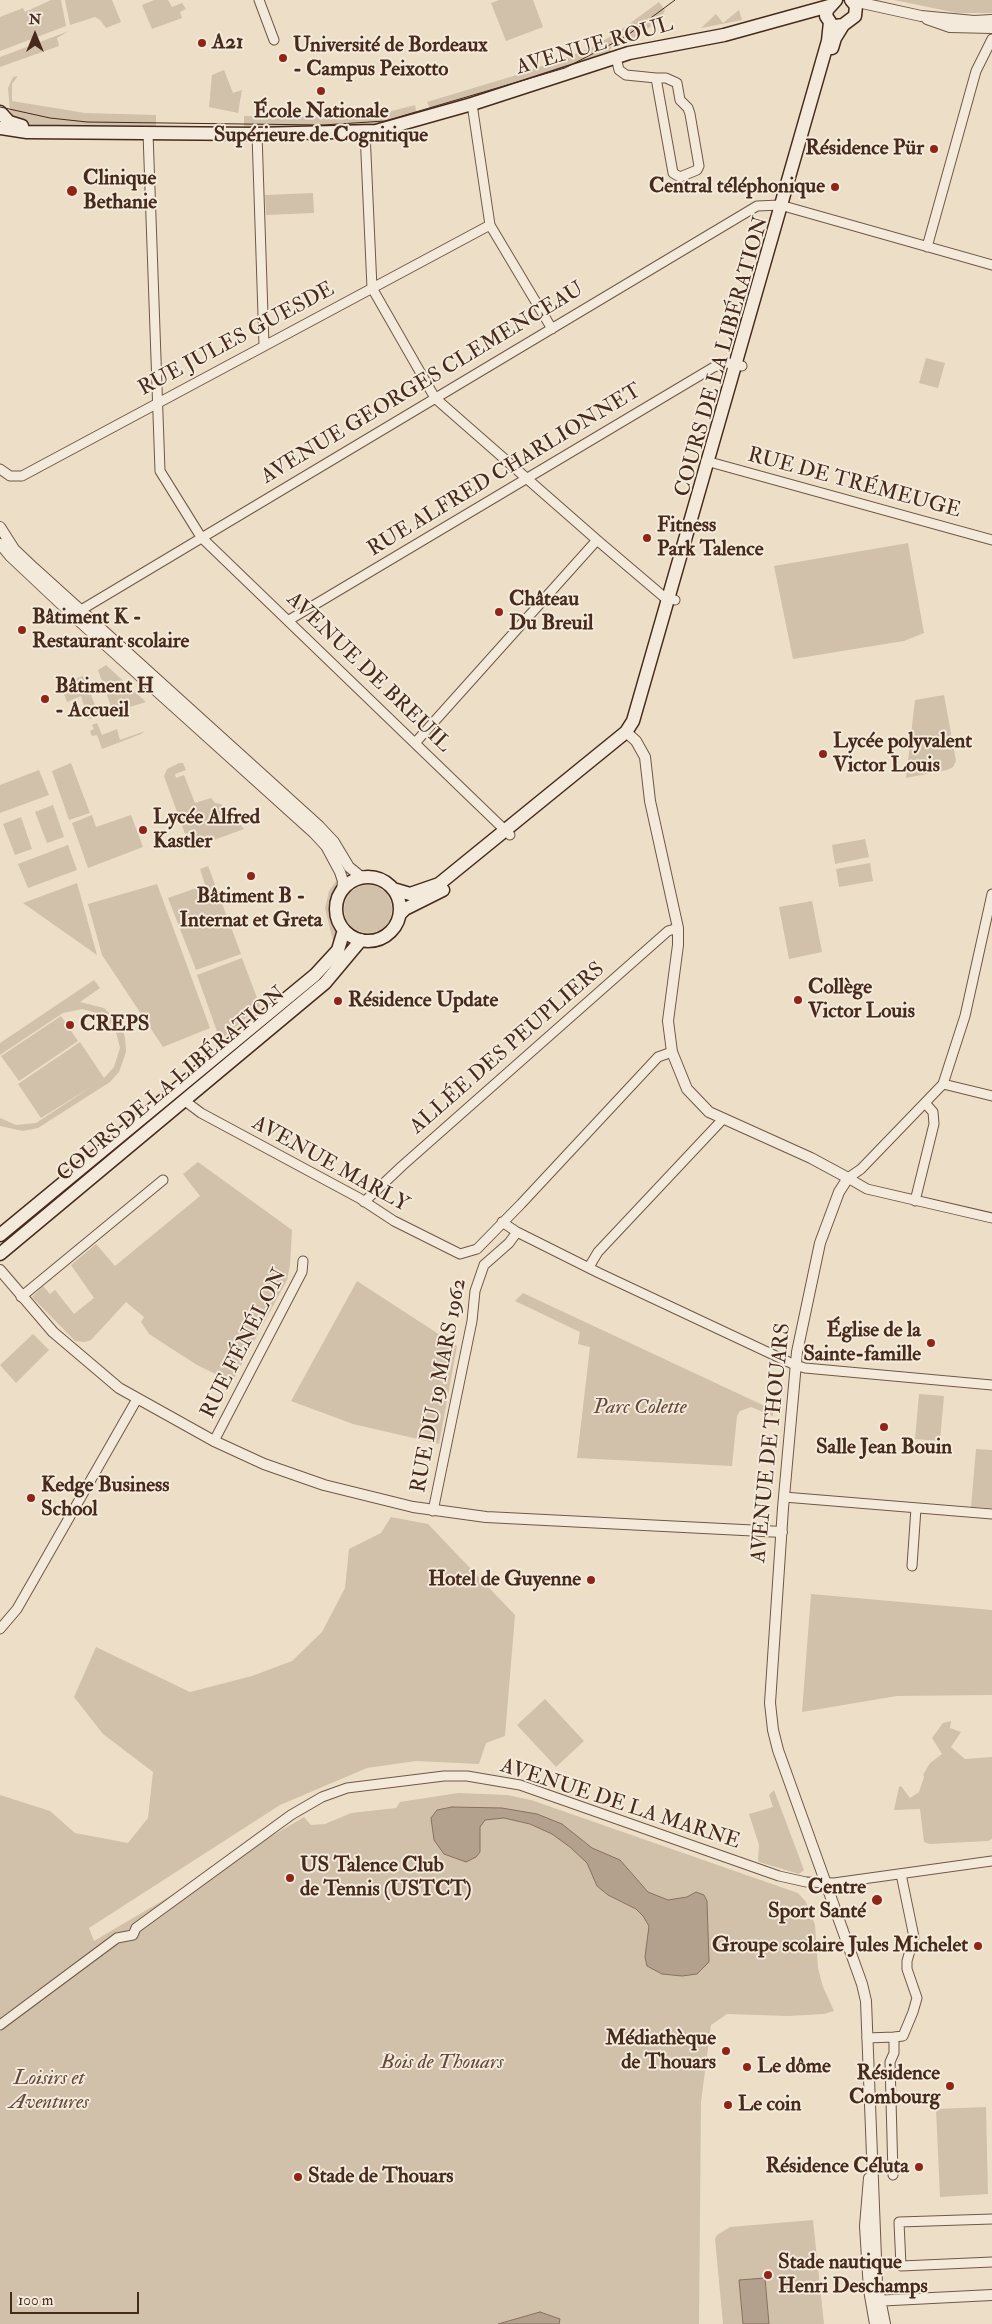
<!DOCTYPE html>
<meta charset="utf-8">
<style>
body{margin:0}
#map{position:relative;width:992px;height:2324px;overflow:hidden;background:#eddfc7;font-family:"IM FELL Double Pica",serif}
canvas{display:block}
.north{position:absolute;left:10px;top:10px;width:50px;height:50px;-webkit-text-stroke:4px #f3eadb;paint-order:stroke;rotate:0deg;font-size:14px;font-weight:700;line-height:20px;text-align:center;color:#462a1b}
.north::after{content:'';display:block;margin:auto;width:18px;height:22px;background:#462a1b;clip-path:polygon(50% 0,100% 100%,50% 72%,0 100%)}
.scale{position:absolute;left:10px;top:2292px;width:129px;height:22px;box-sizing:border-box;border:2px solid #462a1b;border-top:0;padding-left:6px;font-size:15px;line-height:18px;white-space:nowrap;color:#462a1b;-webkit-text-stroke:4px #f3eadb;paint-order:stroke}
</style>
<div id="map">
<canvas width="992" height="2324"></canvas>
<div class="north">N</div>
<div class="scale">100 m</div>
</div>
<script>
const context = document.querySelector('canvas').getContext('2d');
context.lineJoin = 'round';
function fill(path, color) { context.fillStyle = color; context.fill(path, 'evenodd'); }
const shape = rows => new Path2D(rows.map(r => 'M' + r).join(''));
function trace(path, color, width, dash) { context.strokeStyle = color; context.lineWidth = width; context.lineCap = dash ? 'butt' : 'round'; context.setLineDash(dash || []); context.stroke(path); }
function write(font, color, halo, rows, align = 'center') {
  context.font = font + ' "IM FELL Double Pica",serif'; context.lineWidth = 4; context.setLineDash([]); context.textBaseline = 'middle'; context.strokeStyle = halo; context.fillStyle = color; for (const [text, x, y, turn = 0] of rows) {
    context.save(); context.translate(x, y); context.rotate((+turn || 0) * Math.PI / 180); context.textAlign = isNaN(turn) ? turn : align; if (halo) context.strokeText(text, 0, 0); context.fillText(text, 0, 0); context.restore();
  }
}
fill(shape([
 [51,0,61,0,66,26,0,51,0,17,23,8,25,12],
 [65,0,112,0,121,22,106,28,100,20,95,17,70,25],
 [154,0,168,0,172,7,182,3,186,9,180,12,182,18,152,29,142,5],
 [499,0,533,0,543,27,506,41,491,3],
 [894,0,992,0,992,13,957,13],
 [659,2,665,10,661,19,627,44,610,49,611,53,431,111,427,102,520,74,591,48,618,32],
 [739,10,742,20,701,28,716,14,723,23],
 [69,31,57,38,59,46,0,67,0,57],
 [224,70,233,93,242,90,238,113,209,107,212,75],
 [18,76,12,84,12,101,85,113,156,115,156,129,36,127,14,121,10,111,8,88,13,77],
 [415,105,417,115,380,126,244,129,244,116,357,117,380,114],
 [313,193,314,213,266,215,265,195],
 [926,358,945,363,938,388,919,383],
 [908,543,924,633,904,641,793,659,774,566],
 [106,665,146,702,113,712,98,670],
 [83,676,100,717,88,719,81,696,67,702,61,685],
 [944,695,956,761,953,767,947,770,906,778,915,700],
 [97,723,102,735,117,729,120,740,145,731,141,734,102,749,97,735,92,736,90,731,94,729,92,725],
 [71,763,90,813,69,820,52,771],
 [179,763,183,763,186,770,175,774,176,778,184,775,195,803,211,798,215,803,221,804,244,829,200,845,200,849,189,845,164,776,167,769],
 [39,770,49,795,0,813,0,785],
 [53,805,64,837,47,843,35,812],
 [92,815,96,827,131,815,143,847,88,868,72,823],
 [21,817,32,849,15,855,3,824],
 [865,839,869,857,835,864,832,845],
 [68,845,77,870,28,888,18,864],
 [870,863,873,881,839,887,836,869],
 [208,866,241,954,196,970,168,898,205,885,200,869],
 [339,877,338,887,332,905,332,916,338,932,338,939,333,941,325,908,329,891],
 [77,883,97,955,23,903],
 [157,884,210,1028,163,1047,102,955,88,904],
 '344 909a24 24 0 1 1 48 0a24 24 0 1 1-48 0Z',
 [812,901,822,952,789,959,779,907],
 [242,958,260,1006,220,1040,197,975],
 [94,980,100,988,80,1002,104,1008,120,1024,125,1037,126,1052,119,1072,110,1082,38,1128,23,1131,0,1126,0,1118,16,1125,36,1123,94,1085,41,1118,18,1084,80,1042,104,1078,114,1067,120,1048,115,1028,101,1014,82,1009,63,1013,0,1055,0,1043],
 [61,1016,78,1041,19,1081,1,1056],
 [198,1162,292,1230,290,1265,287,1280,232,1382,197,1365,149,1334,141,1322,144,1317,126,1302,91,1340,85,1342,75,1341,32,1297,43,1286,50,1294,55,1290,74,1314,94,1298,71,1265,96,1244,115,1266,200,1196,183,1174],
 [357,1281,457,1346,439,1444,353,1424,291,1401],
 [523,1293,767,1407,773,1411,773,1416,751,1407,740,1411,737,1416,732,1466,577,1458,590,1347,578,1344,580,1332,515,1301],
 [33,1334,49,1350,16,1383,0,1365],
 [919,1394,944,1396,940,1441,915,1439],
 [976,1449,992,1450,992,1508,971,1507],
 [391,1517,428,1524,515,1615,505,1736,486,1743,479,1764,416,1761,367,1768,280,1805,89,1928,94,1941,304,1817,311,1825,325,1824,351,1813,396,1808,400,1802,458,1793,507,1795,531,1800,798,1893,806,1902,815,1925,818,1968,823,1987,834,2011,824,2014,788,2016,727,2014,711,2025,701,2102,699,2324,0,2324,0,1795,50,1811,75,1833,128,1843,148,1818,153,1772,103,1734,74,1697,96,1647,190,1692,252,1676,292,1661,322,1632,345,1588,349,1549,381,1533],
 [811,1594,992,1610,992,1695,897,1696,802,1712],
 [545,1699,584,1741,556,1767,517,1725],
 [951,1721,950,1728,961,1732,951,1747,965,1759,992,1757,992,1839,988,1841,930,1844,924,1842,920,1809,894,1810,899,1787,901,1786,910,1798,919,1792,924,1777,923,1775,930,1763,942,1754,932,1738,943,1723],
 [774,1790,804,1870,799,1874,759,1862,758,1859,759,1845,749,1814,773,1807,769,1795],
 [986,2107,988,2194,940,2197,936,2109],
 [813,2220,824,2324,723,2324,715,2239,717,2235,730,2227]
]), '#d1c0aa');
const water = shape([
 [452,1807,502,1808,537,1814,562,1824,592,1848,620,1860,648,1892,668,1900,687,1897,696,1892,704,1895,707,1901,709,1962,697,1974,682,1976,662,1974,647,1966,645,1957,649,1926,643,1916,636,1909,608,1895,597,1886,587,1863,570,1847,552,1834,530,1824,504,1818,485,1820,480,1827,480,1852,476,1857,466,1862,444,1854,434,1840,431,1818,437,1810,452,1807],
 [765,2278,769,2324,743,2324,739,2280,765,2278],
 [540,2312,560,2319,559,2324,498,2324,540,2312]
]);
fill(water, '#b4a18d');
trace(water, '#88715f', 1);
const minor = shape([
 [259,0,274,40],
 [616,57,619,70,626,75,656,78,673,173,680,177,697,170,699,166,690,114,688,108,680,100,677,83,666,78,656,78],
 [472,104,490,225,552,329],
 [365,132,372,288,435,398,597,540,664,597,675,600],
 [148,133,160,471,201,537,510,835],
 [257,134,264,345],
 [927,247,976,71,992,39],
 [706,461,992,540],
 [0,469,10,476,22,476,490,225],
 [81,610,757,206,780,205,992,265],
 [289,620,714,367,728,363,742,366],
 [415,743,597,540],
 [992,894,965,1016,943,1084,861,1169,848,1178,867,1189,992,1218],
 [943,1084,992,1096],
 [185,1101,201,1113,359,1198,394,1221,460,1254,477,1249,521,1204,658,1057,672,1052],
 [915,1201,934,1124,933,1112,925,1103],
 [364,1202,402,1166,668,931,678,928],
 [502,1222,517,1232,599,1273,795,1365,805,1368,992,1385],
 [589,1267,598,1252,723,1119],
 [21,1297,163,1180],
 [214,1441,302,1272,303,1261],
 [784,1497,992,1514],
 [433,1511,472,1321,475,1291,484,1265,509,1243,517,1232],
 [912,1566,916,1508],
 [0,1629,17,1609,137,1399],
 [0,2025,117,1938,133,1935,136,1928,291,1815,322,1797,347,1788,444,1776,467,1776,520,1785,779,1876,806,1882,834,1883,992,1861],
 [894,2037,903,2036,913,2012,917,1998,907,1969,907,1961,914,1937,901,1874],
 [867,2038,894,2037,894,2053,890,2062,893,2175],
 [992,2219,899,2222,901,2266,992,2262]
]);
const tertiary = shape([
 [853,1,921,16,974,21,992,20],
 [927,19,950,27,992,28],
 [0,527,14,549,34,568,319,826,334,842,349,867,360,876,366,877],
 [0,544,10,556,79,621,314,833,326,846,340,872,343,881,342,891],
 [626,732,636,741,645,757,650,801,678,928,678,945,668,1021,672,1052,687,1089,709,1112,811,1158,848,1178,839,1192,820,1243,797,1352,783,1508,770,1703,773,1730,778,1750,862,1984,866,2001,877,2284,885,2324],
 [0,1270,53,1332,119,1388,214,1441,264,1464,324,1485,413,1507,486,1517,782,1532],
 [869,2178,865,2226,869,2290,875,2324],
 [873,2301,992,2295]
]);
const secondary = shape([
 [836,26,843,25,855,16,856,6,851,0],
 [832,48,835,38,843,25],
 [0,112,9,122,22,126],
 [0,128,27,132,257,134,376,131,472,104,629,53,724,35,829,6],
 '336 909a32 32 0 1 1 64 0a32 32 0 1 1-64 0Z',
 [393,889,410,894,439,884,626,732,633,721,828,41,830,22,826,16,827,10,836,0],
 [400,914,405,909,443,890],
 [0,1235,315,975,338,950,344,930],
 [0,1254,325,983,361,940]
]);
trace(minor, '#705746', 11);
trace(tertiary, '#705746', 12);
trace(secondary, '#462a1b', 15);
trace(minor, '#f3eadb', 9);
trace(tertiary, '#f3eadb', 10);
trace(secondary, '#f3eadb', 12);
trace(shape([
 [0,107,50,118,87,122,323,125,385,121,565,68,625,37,675,0]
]), '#462a1b', 1);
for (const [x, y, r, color] of [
 [202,43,5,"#8f2418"],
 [283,58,5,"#8f2418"],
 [321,91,5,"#8f2418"],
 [934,149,5,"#8f2418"],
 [835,187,5,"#8f2418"],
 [72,191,6,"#8f2418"],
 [647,538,5,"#8f2418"],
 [499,612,5,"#8f2418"],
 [22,630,5,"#8f2418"],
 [45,699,5,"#8f2418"],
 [823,754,5,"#8f2418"],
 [143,830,5,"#8f2418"],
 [251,876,5,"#8f2418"],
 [798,1000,5,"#8f2418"],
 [338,1001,5,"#8f2418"],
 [70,1025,5,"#8f2418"],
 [931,1343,5,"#8f2418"],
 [884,1427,5,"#8f2418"],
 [31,1498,5,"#8f2418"],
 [591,1580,5,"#8f2418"],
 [290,1878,5,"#8f2418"],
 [877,1900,6,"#8f2418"],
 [978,1946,5,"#8f2418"],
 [726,2051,5,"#8f2418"],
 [747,2067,5,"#8f2418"],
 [950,2086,5,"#8f2418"],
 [728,2105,5,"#8f2418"],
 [919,2167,5,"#8f2418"],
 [298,2177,5,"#8f2418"],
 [768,2275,5,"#8f2418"]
]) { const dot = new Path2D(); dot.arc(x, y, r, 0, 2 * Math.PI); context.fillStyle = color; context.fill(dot); trace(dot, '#f3eadb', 2); }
write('bold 21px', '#462a1b', '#f3eadb', [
 ["A21",212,43],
 ["Université de Bordeaux",293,46],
 ["- Campus Peixotto",293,70],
 ["École Nationale",321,112,"center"],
 ["Supérieure de Cognitique",321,136,"center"],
 ["Résidence Pür",924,149,"right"],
 ["Clinique",83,179],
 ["Bethanie",83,203],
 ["Central téléphonique",825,187,"right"],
 ["Fitness",657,526],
 ["Park Talence",657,550],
 ["Château",509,600],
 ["Du Breuil",509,624],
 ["Bâtiment K -",32,618],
 ["Restaurant scolaire",32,642],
 ["Bâtiment H",55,687],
 ["- Accueil",55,711],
 ["Lycée polyvalent",833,742],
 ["Victor Louis",833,766],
 ["Lycée Alfred",153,818],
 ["Kastler",153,842],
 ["Bâtiment B -",251,897,"center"],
 ["Internat et Greta",251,921,"center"],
 ["Collège",808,988],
 ["Victor Louis",808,1012],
 ["Résidence Update",348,1001],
 ["CREPS",80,1025],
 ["Église de la",921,1331,"right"],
 ["Sainte-famille",921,1355,"right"],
 ["Salle Jean Bouin",884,1448,"center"],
 ["Kedge Business",41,1486],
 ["School",41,1510],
 ["Hotel de Guyenne",581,1580,"right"],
 ["US Talence Club",300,1866],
 ["de Tennis (USTCT)",300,1890],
 ["Centre",866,1888,"right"],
 ["Sport Santé",866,1912,"right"],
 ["Groupe scolaire Jules Michelet",968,1946,"right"],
 ["Médiathèque",716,2039,"right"],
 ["de Thouars",716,2063,"right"],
 ["Le dôme",757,2067],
 ["Résidence",940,2074,"right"],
 ["Combourg",940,2098,"right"],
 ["Le coin",738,2105],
 ["Résidence Céluta",909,2167,"right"],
 ["Stade de Thouars",308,2177],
 ["Stade nautique",778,2263],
 ["Henri Deschamps",778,2287]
], 'left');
write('21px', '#462a1b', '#f3eadb', [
 ["AVENUE ROUL",595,47,-16],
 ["RUE JULES GUESDE",237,340,-28],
 ["COURS DE LA LIBÉRATION",723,357,-74],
 ["AVENUE GEORGES CLEMENCEAU",423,384,-31],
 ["RUE ALFRED CHARLIONNET",505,471,-31],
 ["RUE DE TRÉMEUGE",854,484,15],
 ["AVENUE DE BREUIL",368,673,44],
 ["ALLÉE DES PEUPLIERS",508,1049,-41],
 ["COURS DE LA LIBÉRATION",172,1085,-40],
 ["AVENUE MARLY",330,1165,29],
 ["RUE FÉNÉLON",245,1344,-63],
 ["RUE DU 19 MARS 1962",440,1386,-79],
 ["AVENUE DE THOUARS",772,1443,-84],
 ["AVENUE DE LA MARNE",620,1805,18]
]);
write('italic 21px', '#624838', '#f3eadb', [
 ["Parc Colette",640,1408],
 ["Bois de Thouars",442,2063],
 ["Loisirs et",49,2079],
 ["Aventures",49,2103]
]);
</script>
